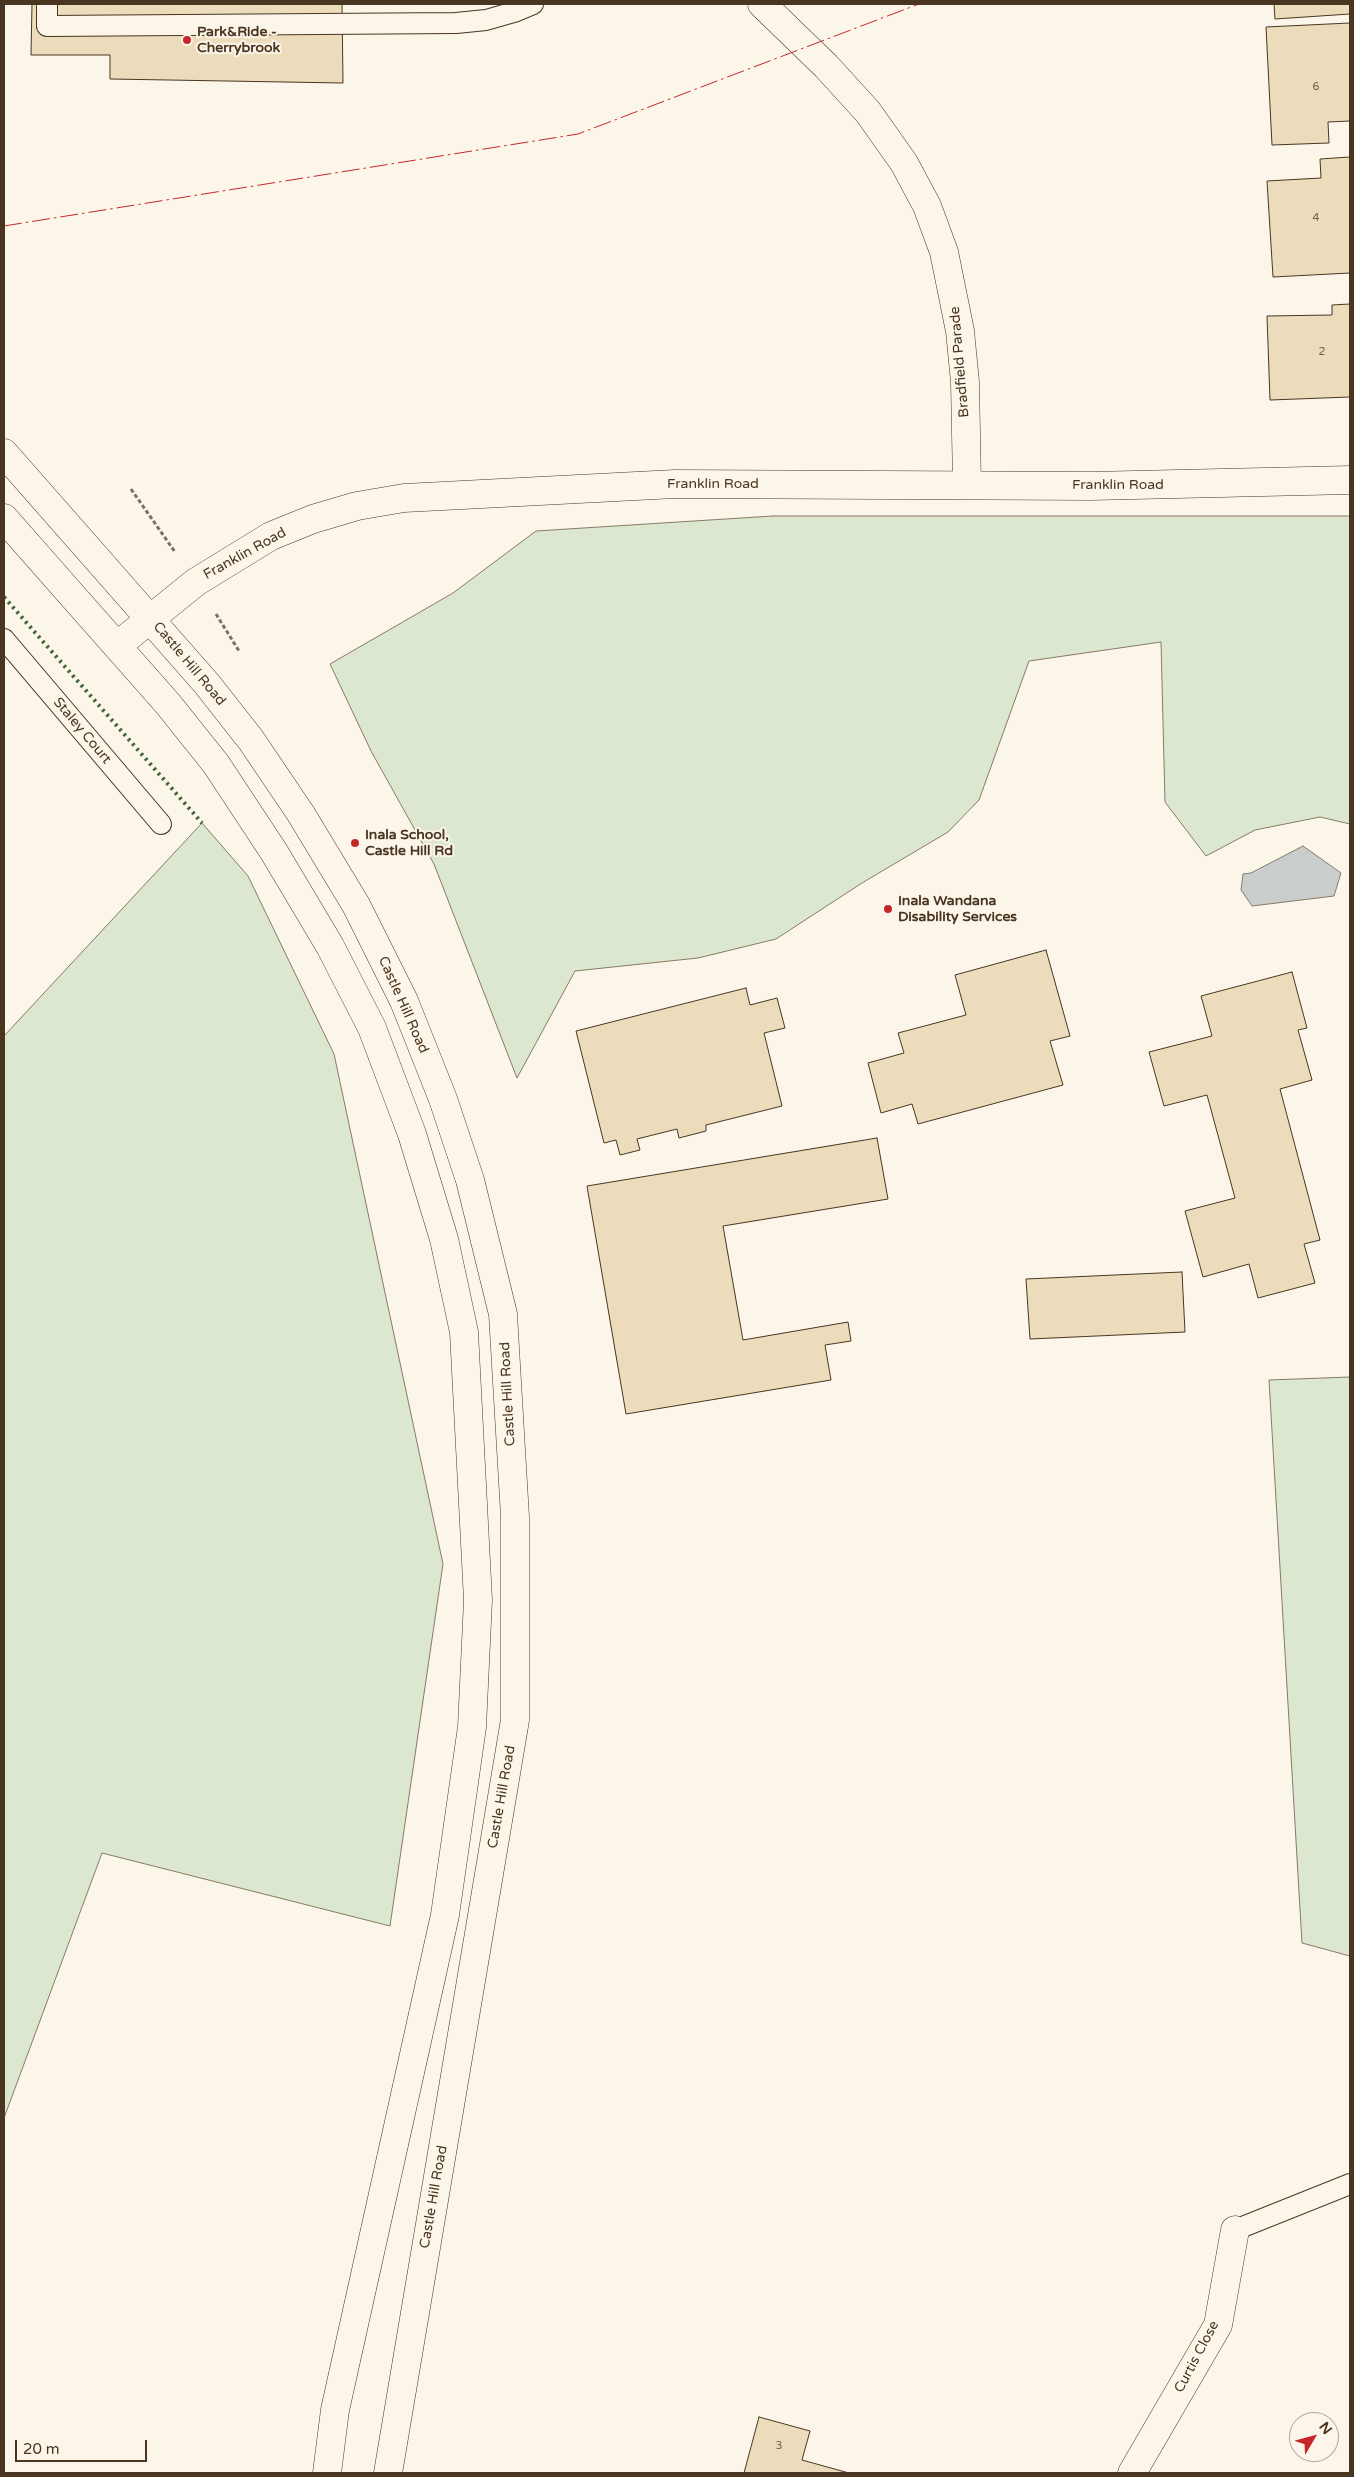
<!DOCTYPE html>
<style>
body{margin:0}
#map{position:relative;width:1354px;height:2477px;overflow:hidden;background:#fbf6e9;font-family:"Varela Round",sans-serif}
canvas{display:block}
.frame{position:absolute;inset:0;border:5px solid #4a3520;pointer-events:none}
.north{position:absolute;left:1289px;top:2412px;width:50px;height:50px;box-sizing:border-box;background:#fbf6e9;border:1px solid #b4a999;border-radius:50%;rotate:53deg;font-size:14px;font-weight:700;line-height:20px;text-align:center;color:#4a3520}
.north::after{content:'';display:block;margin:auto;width:18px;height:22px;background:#c62828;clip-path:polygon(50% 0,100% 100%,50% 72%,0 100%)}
.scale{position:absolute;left:15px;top:2440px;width:132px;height:22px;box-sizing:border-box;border:2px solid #4a3520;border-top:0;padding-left:6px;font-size:15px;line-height:18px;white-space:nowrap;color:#4a3520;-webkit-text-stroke:4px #fbf6e9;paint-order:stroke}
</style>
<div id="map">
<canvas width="1354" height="2477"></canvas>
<div class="frame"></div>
<div class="north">N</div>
<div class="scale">20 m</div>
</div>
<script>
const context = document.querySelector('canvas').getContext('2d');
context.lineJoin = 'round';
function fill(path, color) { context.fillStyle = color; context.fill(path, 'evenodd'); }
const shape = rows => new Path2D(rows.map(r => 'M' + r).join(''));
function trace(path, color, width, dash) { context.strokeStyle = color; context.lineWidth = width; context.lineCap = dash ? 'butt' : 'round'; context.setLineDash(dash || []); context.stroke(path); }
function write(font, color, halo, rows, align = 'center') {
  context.font = font + ' "Varela Round",sans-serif'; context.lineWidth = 4; context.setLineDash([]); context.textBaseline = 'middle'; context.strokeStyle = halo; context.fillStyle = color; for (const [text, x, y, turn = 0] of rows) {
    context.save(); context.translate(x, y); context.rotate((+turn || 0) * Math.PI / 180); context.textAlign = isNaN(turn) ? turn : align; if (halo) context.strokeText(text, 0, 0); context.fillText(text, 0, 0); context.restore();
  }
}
const green = shape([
 [773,516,1350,516,1350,824,1320,817,1255,830,1206,856,1165,802,1161,642,1029,661,979,800,948,832,862,883,776,939,698,958,575,971,517,1078,434,864,371,751,330,664,453,593,536,531,773,516],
 [202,823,248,876,334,1054,443,1564,390,1926,102,1853,4,2118,4,1036,202,823],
 [1350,1377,1350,1956,1302,1943,1269,1380,1350,1377]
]);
fill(green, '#dce7d0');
trace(green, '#887966', 1);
const water = shape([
 [1303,846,1341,873,1334,896,1252,906,1241,890,1243,874,1251,873,1303,846]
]);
fill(water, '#c9cecd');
trace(water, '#887966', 1);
const building = shape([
 [32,4,342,4,343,83,110,79,110,55,31,55,32,4],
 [1274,4,1350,4,1350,14,1275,19,1274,4],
 [1350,23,1350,121,1328,122,1329,143,1272,145,1266,27,1350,23],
 [1350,157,1350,273,1273,277,1267,181,1321,178,1320,159,1350,157],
 [1350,304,1350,397,1270,400,1267,316,1332,315,1332,305,1350,304],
 [1046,950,1070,1036,1050,1041,1063,1085,918,1124,912,1104,881,1113,868,1063,904,1053,898,1033,966,1015,955,975,1046,950],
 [1292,972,1307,1028,1298,1030,1312,1080,1280,1089,1320,1240,1304,1244,1315,1283,1258,1298,1249,1264,1203,1277,1185,1211,1235,1198,1207,1095,1164,1106,1149,1052,1212,1036,1201,996,1292,972],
 [746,988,750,1005,777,998,785,1028,764,1033,782,1106,706,1125,706,1131,679,1138,677,1129,637,1139,640,1150,620,1155,616,1140,604,1143,576,1031,746,988],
 [877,1138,888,1199,723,1226,743,1340,848,1322,851,1341,825,1345,831,1380,626,1414,587,1186,877,1138],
 [1182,1272,1185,1332,1030,1339,1026,1279,1182,1272],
 [759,2417,810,2431,802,2460,849,2473,744,2473,759,2417]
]);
fill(building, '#ecdcbc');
trace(building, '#4a3520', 1);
const lane = shape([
 [47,4,47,26,456,23,486,20,514,12,533,4],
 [4,639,161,824],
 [1235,2230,1350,2184]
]);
const street = shape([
 [762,4,826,66,868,112,904,163,927,206,944,252,960,331,965,382,967,484],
 [1132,2473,1218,2325,1235,2230]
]);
const secondary = shape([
 [118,645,196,582,271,536,313,519,357,506,404,498,675,484,1091,486,1350,480]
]);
const primary = shape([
 [4,453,207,684,251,740,301,814,356,905,404,1001,443,1099,470,1180,503,1314,515,1517,515,1720,388,2473],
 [4,518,168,704,216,764,274,852,330,946,372,1028,412,1134,444,1239,464,1332,478,1600,472,1727,445,1915,335,2410,327,2473]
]);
trace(lane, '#4a3520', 22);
trace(street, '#4a3520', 29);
trace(secondary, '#4a3520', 29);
trace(primary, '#4a3520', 29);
trace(shape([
 [131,489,175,552],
 [216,614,239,651]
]), '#7f6f5c', 3, [4, 2.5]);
trace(lane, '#fbf6e9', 20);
trace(street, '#fbf6e9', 28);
trace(secondary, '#fbf6e9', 28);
trace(primary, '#fbf6e9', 28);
trace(shape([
 [4,597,202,823]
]), '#436837', 4, [2.5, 4]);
trace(shape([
 [4,226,578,134,919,4]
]), '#c62828', 1, [18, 4, 2.5, 4]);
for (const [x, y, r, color] of [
 [187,40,5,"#c62828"],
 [355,843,5,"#c62828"],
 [888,909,5,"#c62828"]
]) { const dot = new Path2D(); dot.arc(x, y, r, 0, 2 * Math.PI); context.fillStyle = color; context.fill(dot); trace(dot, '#fbf6e9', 2); }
write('11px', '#725f47', null, [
 ["6",1316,87],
 ["4",1316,218],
 ["2",1322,352],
 ["3",779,2446]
]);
write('bold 14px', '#4a3520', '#fbf6e9', [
 ["Park&Ride -",197,32],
 ["Cherrybrook",197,48],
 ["Inala School,",365,835],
 ["Castle Hill Rd",365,851],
 ["Inala Wandana",898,901],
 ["Disability Services",898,917]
], 'left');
write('14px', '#4a3520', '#fbf6e9', [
 ["Bradfield Parade",960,362,-95],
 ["Franklin Road",713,484],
 ["Franklin Road",1118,485],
 ["Franklin Road",245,554,-29],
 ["Castle Hill Road",189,664,50],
 ["Staley Court",82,731,50],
 ["Castle Hill Road",403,1005,66],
 ["Castle Hill Road",508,1394,-93],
 ["Castle Hill Road",502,1797,-80],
 ["Castle Hill Road",434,2197,-80],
 ["Curtis Close",1197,2357,-62]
]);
</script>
